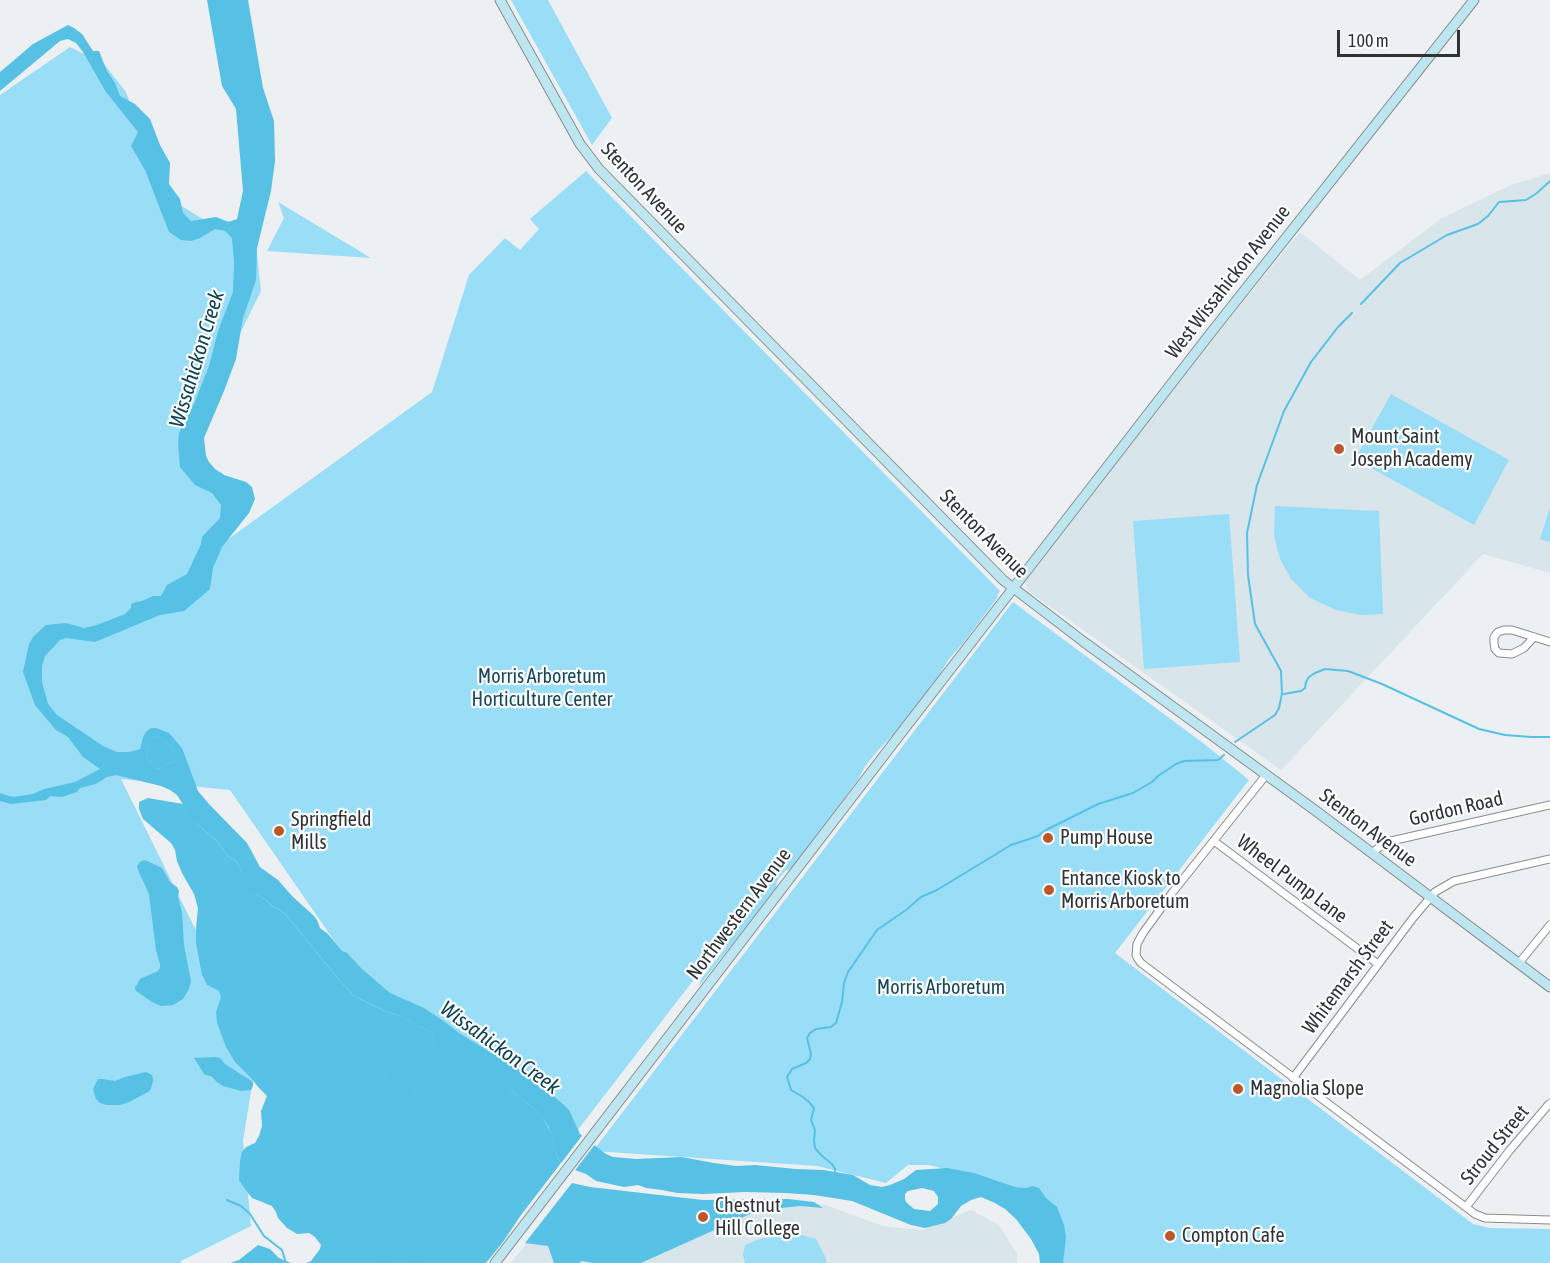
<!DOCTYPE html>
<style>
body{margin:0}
#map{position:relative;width:1550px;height:1263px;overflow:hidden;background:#ecf0f2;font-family:"Asap Condensed",sans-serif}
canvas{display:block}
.scale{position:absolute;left:1337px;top:30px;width:123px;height:27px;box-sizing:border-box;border:3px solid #313333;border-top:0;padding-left:8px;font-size:18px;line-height:21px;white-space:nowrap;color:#313333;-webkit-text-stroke:4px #fafdff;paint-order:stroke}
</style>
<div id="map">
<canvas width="1550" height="1263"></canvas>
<div class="scale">100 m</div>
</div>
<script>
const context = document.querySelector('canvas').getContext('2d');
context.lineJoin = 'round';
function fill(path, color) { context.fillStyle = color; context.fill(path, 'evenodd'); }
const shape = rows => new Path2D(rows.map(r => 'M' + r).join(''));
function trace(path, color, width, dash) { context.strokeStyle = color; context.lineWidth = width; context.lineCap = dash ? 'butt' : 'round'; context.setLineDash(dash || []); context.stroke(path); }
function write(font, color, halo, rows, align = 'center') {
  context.font = font + ' "Asap Condensed",sans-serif'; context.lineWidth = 4.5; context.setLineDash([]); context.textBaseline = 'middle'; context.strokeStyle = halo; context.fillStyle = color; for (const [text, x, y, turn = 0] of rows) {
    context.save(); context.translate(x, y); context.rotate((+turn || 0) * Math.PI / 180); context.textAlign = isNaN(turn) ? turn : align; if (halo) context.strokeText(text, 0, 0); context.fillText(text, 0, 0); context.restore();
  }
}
fill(shape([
 [1550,173,1550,573,1483,554,1281,770,1028,591,1025,582,1209,344,1300,232,1360,280,1442,218,1511,185],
 [572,1185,701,1202,796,1201,826,1205,883,1226,922,1230,971,1210,999,1225,1017,1254,1017,1263,511,1263]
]), '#d8e5ea');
fill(shape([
 [511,0,548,0,612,118,592,145],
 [70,47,104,64,126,92,139,127,175,202,211,224,253,218,261,291,185,445,196,468,221,472,241,492,191,566,432,392,469,275,505,238,520,250,539,229,530,219,586,171,1000,591,997,596,998,597,964,642,949,659,936,680,894,734,880,748,866,765,857,781,795,864,791,869,785,871,777,881,776,888,764,904,699,986,701,979,726,947,722,943,553,1162,364,984,230,790,121,779,257,1054,243,1141,251,1226,181,1261,180,1263,0,1263,0,95],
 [278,202,371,258,267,251,284,218],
 [1391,394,1509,460,1474,525,1355,459],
 [1275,506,1379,511,1383,614,1361,615,1336,610,1310,598,1291,579,1280,559,1274,536],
 [1550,507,1550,542,1540,539],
 [1229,514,1240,662,1144,669,1133,521],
 [1013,602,1203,743,1249,780,1115,953,1473,1224,1490,1228,1550,1229,1550,1263,1056,1263,1056,1256,971,1176,929,1165,908,1165,886,1183,817,1166,593,1151],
 [801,1235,816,1239,826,1258,826,1263,745,1263,743,1255,745,1245,760,1239,777,1236]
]), '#9addf6');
fill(shape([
 [158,736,172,746,175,752,175,759,173,763,168,764,160,769,155,768,151,763,147,757,146,752,148,746,152,740,155,737],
 [148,798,183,804,198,825,217,841,228,856,237,862,250,891,266,900,272,906,279,909,288,917,335,975,354,996,387,1012,401,1016,418,1026,426,1029,432,1033,435,1042,507,1087,537,1111,542,1117,552,1134,557,1156,561,1163,521,1215,503,1242,486,1263,306,1263,311,1261,320,1249,321,1245,315,1237,309,1233,297,1234,287,1228,278,1218,276,1212,272,1206,252,1198,245,1189,239,1180,240,1161,242,1152,246,1147,255,1143,259,1136,262,1126,261,1111,267,1096,259,1088,251,1078,235,1062,226,1047,217,1023,216,1012,221,997,219,991,207,985,202,975,196,943,196,928,198,908,194,894,182,873,177,861,175,850,171,843,143,819,139,809,139,802],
 [572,1183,590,1187,703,1200,788,1199,814,1202,823,1208,801,1206,759,1210,641,1263,593,1263,582,1261,579,1263,554,1263,548,1246,525,1243],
 [258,1245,270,1249,279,1258,291,1263,230,1263,239,1260]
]), '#57c2e6');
fill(shape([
 [207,0,248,0,263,88,274,121,275,161,271,191,257,248,256,280,243,318,236,359,224,391,204,438,206,456,209,462,215,469,224,475,246,482,252,487,255,499,249,513,222,547,213,568,210,589,184,611,160,615,95,642,66,638,60,640,45,656,42,666,42,682,48,704,57,715,103,746,117,752,129,752,140,749,143,737,146,732,151,728,156,728,169,733,182,748,198,791,209,804,247,843,260,867,278,880,293,897,313,915,317,920,320,928,328,934,342,951,347,953,362,969,390,993,424,1008,445,1022,459,1033,490,1052,507,1060,530,1076,564,1105,569,1110,580,1134,606,1154,613,1157,636,1159,681,1157,714,1163,736,1166,755,1165,796,1169,824,1170,853,1175,870,1185,882,1187,890,1185,904,1179,916,1170,947,1168,974,1173,1015,1187,1026,1188,1033,1186,1039,1188,1046,1198,1057,1207,1064,1225,1066,1237,1063,1263,1040,1263,1039,1254,1031,1239,1016,1219,1005,1209,995,1203,981,1197,971,1200,961,1206,951,1219,945,1223,925,1228,911,1225,852,1201,814,1195,786,1193,745,1192,703,1194,677,1193,662,1190,646,1188,638,1185,624,1187,596,1181,586,1174,569,1168,561,1163,557,1156,552,1134,547,1124,537,1111,516,1094,507,1087,488,1081,477,1075,435,1042,432,1033,426,1029,418,1026,401,1016,387,1012,354,996,335,975,288,917,279,909,272,906,266,900,255,894,241,889,239,886,239,880,241,871,237,862,228,856,217,841,198,825,191,817,177,795,170,790,161,786,116,775,107,777,96,784,80,788,77,792,62,797,50,796,46,800,11,804,0,801,0,793,13,797,33,794,44,789,75,782,100,769,83,757,68,737,56,730,35,705,23,672,29,644,33,637,46,625,66,623,84,628,97,625,125,614,131,608,131,604,136,602,142,601,153,596,161,596,167,585,187,574,201,544,202,537,220,518,221,505,212,493,195,485,180,467,178,443,179,433,194,404,209,366,218,331,233,292,234,262,232,238,225,231,215,229,200,238,191,241,181,240,169,232,145,170,131,146,138,132,106,92,83,52,76,43,68,39,60,41,0,91,0,72,33,44,68,25,74,28,82,34,93,51,99,51,107,71,115,83,120,96,135,104,150,119,160,145,170,163,169,184,180,199,183,213,191,221,216,217,229,222,237,219,243,191,236,109,222,86],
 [158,736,172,746,175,752,175,759,173,763,168,764,160,769,155,768,151,763,147,757,146,752,148,746,155,737],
 [922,1188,934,1191,938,1197,938,1204,930,1211,914,1209,906,1202,905,1199,905,1194,908,1191],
 [145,860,162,868,170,882,177,887,179,891,178,897,182,912,184,945,191,981,189,989,183,999,173,1005,161,1006,152,1002,136,991,135,988,140,979,158,971,160,968,160,964,156,950,149,894,138,870,137,866,140,862],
 [215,1057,220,1058,225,1064,253,1082,253,1086,251,1090,241,1091,223,1086,217,1082,212,1077,204,1074,194,1058],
 [392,1066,408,1078,412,1086,411,1097,403,1096,387,1075,387,1067],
 [146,1072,152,1075,153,1080,151,1089,148,1092,129,1102,120,1105,106,1105,100,1103,96,1099,93,1089,98,1079,102,1079,115,1081,125,1077]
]), '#57c1e5');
fill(shape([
 [584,1133,596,1143,573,1173,559,1166]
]), '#ecf0f2');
trace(shape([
 [1361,304,1400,263,1447,235,1478,224,1488,216,1499,202,1526,200,1537,193,1550,181],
 [1284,694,1301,691,1305,688,1306,682,1309,677,1315,673,1325,669,1348,671,1382,684,1479,729,1505,735,1531,737,1550,737],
 [1235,742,1275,715,1279,708,1282,694,1281,671,1255,624,1248,575,1247,533,1257,485,1284,411,1311,362,1338,327,1352,313],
 [835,1173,835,1169,832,1164,821,1155,815,1148,814,1141,815,1130,811,1120,814,1108,809,1102,803,1097,791,1090,787,1077,792,1069,806,1063,810,1059,811,1054,807,1038,810,1033,816,1029,831,1027,836,1023,842,1002,844,983,848,972,877,930,906,910,921,897,937,890,1011,845,1038,836,1046,830,1098,804,1133,793,1152,782,1158,776,1176,764,1184,761,1218,760,1224,755],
 [227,1200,241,1206,250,1214,264,1236,282,1250,286,1263],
 [370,1263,389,1261,420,1262,440,1256,446,1256,452,1252,467,1246,479,1236,491,1228,516,1188,523,1171,557,1150]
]), '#57c1e5', 2);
const street = shape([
 [1534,637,1524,648,1512,654,1499,653,1495,649,1494,643,1494,637,1498,632,1504,630,1512,630,1550,642],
 [1266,775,1172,893,1143,933,1137,944,1136,955,1138,959,1141,963,1475,1214,1485,1218,1550,1220],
 [1214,841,1378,964],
 [1372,853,1382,845,1391,841,1550,805],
 [1519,963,1550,925],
 [1293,1078,1413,918,1435,892,1454,881,1550,859],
 [1466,1207,1510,1150,1549,1104]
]);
const secondary = shape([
 [500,0,580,144,599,169,1003,580,1084,642,1316,811,1550,987],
 [495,1263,905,728,1206,339,1474,0]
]);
trace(street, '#878c8d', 9);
trace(secondary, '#878c8d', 11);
trace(street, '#fff', 7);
trace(secondary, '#bee6f1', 9);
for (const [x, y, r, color] of [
 [1339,449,6,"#bd5729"],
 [279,831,6,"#bd5729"],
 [1048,838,6,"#bd5729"],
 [1049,890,6,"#bd5729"],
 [1238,1089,6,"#bd5729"],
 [703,1217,6,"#bd5729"],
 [1170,1236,6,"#bd5729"]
]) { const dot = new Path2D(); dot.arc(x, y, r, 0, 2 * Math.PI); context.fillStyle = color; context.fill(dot); trace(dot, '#fafdff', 2); }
write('20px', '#313333', '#fafdff', [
 ["Stenton Avenue",644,188,47],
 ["West Wissahickon Avenue",1228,282,-52],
 ["Stenton Avenue",984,534,45],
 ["Gordon Road",1456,809,-13],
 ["Stenton Avenue",1368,828,37],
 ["Wheel Pump Lane",1292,879,37],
 ["Northwestern Avenue",739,914,-53],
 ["Whitemarsh Street",1348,977,-53],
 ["Stroud Street",1495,1145,-51]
]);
write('20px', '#313333', '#fafdff', [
 ["Mount Saint",1351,437],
 ["Joseph Academy",1351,460],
 ["Springfield",291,820],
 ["Mills",291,843],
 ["Pump House",1060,838],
 ["Entance Kiosk to",1061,879],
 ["Morris Arboretum",1061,902],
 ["Magnolia Slope",1250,1089],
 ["Chestnut",715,1206],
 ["Hill College",715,1229],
 ["Compton Cafe",1182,1236]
], 'left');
write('20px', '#1a4857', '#fafdff', [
 ["Morris Arboretum",542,677],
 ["Horticulture Center",542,700],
 ["Morris Arboretum",941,988]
]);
write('italic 21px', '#10404f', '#fafdff', [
 ["Wissahickon Creek",197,359,-73],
 ["Wissahickon Creek",500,1048,36]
]);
</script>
